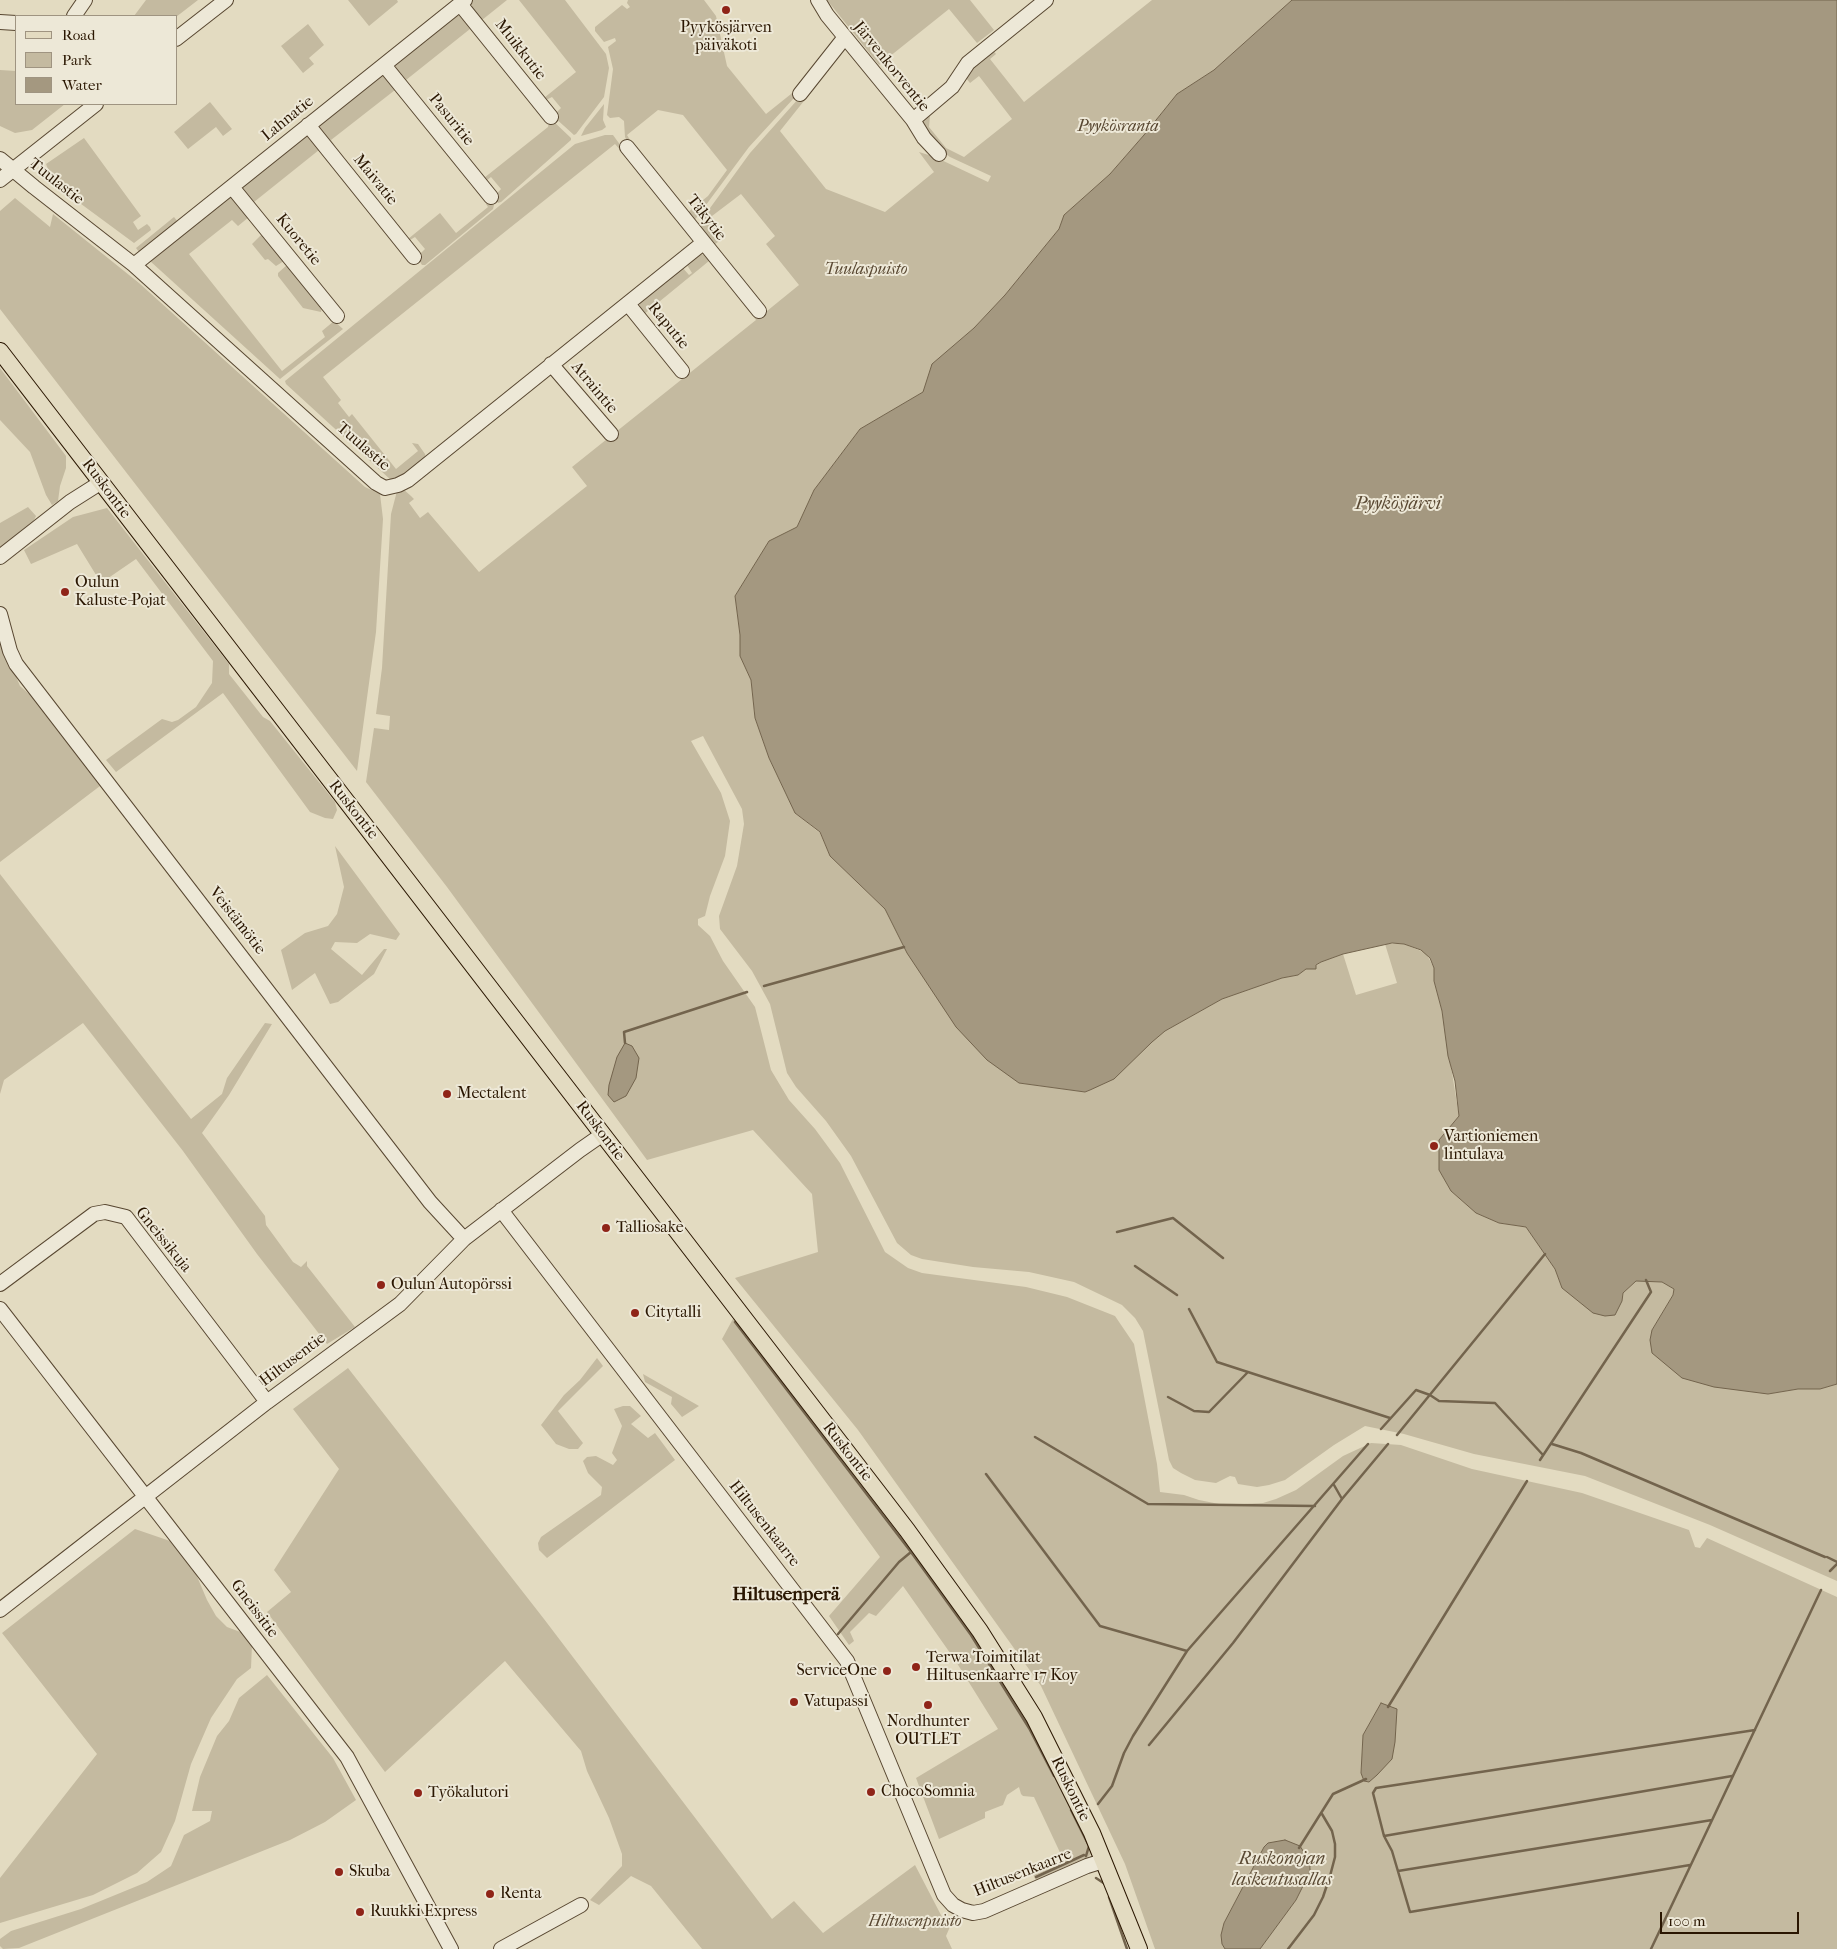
<!DOCTYPE html>
<meta charset="utf-8">
<style>
body{margin:0}
#map{position:relative;width:1837px;height:1949px;overflow:hidden;background:#e3dbc1;font-family:"IM FELL French Canon",serif}
canvas{display:block}
.legend{position:absolute;left:15px;top:15px;width:162px;height:90px;box-sizing:border-box;background:#ede8d7;border:1px solid #9f9481;margin:0;padding:6px 9px;list-style:none;font-size:15px;color:#2a1601}
.legend li{display:flex;align-items:center;gap:10px;height:25px}
.legend b{width:25px;border:1px solid #9f9481}
.scale{position:absolute;left:1660px;top:1912px;width:139px;height:22px;box-sizing:border-box;border:2px solid #2a1601;border-top:0;padding-left:6px;font-size:15px;line-height:18px;white-space:nowrap;color:#2a1601;-webkit-text-stroke:4px #ede8d7;paint-order:stroke}
</style>
<div id="map">
<canvas width="1837" height="1949"></canvas>
<ul class="legend">
<li><b style="height:6px;background:#e3dbc1"></b>Road</li>
<li><b style="height:14px;background:#c4baa0"></b>Park</li>
<li><b style="height:14px;background:#a49880"></b>Water</li>
</ul>
<div class="scale">100 m</div>
</div>
<script>
const context = document.querySelector('canvas').getContext('2d');
context.lineJoin = 'round';
function fill(path, color) { context.fillStyle = color; context.fill(path, 'evenodd'); }
const shape = rows => new Path2D(rows.map(r => 'M' + r).join(''));
function trace(path, color, width, dash) { context.strokeStyle = color; context.lineWidth = width; context.lineCap = dash ? 'butt' : 'round'; context.setLineDash(dash || []); context.stroke(path); }
function write(font, color, halo, rows, align = 'center') {
  context.font = font + ' "IM FELL French Canon",serif'; context.lineWidth = 4; context.setLineDash([]); context.textBaseline = 'middle'; context.strokeStyle = halo; context.fillStyle = color; for (const [text, x, y, turn = 0] of rows) {
    context.save(); context.translate(x, y); context.rotate((+turn || 0) * Math.PI / 180); context.textAlign = isNaN(turn) ? turn : align; if (halo) context.strokeText(text, 0, 0); context.fillText(text, 0, 0); context.restore();
  }
}
fill(shape([
 [146,0,198,0,176,17,134,16],
 [348,0,397,0,398,2,369,26],
 [473,0,507,0,482,20,491,31,471,9],
 [519,0,565,0,606,54,609,68,604,97,576,134,574,135,553,116,561,108,552,97,546,100,544,98,576,72],
 [628,0,704,0,716,16,727,66,766,114,791,94,809,72,816,69,794,98,749,147,694,221,687,213,708,196,727,170,683,115,658,110,627,135,630,140,627,141,625,137,624,121,619,117,610,118,607,115,613,69,608,47,616,41,615,38,604,42,595,31,595,27,622,5,627,9,630,7,627,3],
 [827,0,970,0,994,30,977,43,949,9,879,65],
 [1152,0,1292,0,1214,70,1177,94,1144,135,1110,174,1064,215,1059,229,1005,295,974,328,933,364,923,392,860,429,814,490,797,527,769,541,735,596,740,635,740,656,751,680,755,718,769,758,795,813,820,833,830,856,885,909,907,953,1019,1083,1085,1092,1090,1090,1165,1031,1222,999,1282,978,1298,975,1306,969,1315,967,1321,962,1343,954,1356,995,1397,983,1385,944,1404,944,1426,953,1434,968,1434,981,1442,1011,1459,1116,1439,1140,1439,1170,1451,1191,1476,1213,1499,1223,1526,1227,1555,1269,1562,1288,1622,1301,1623,1293,1636,1281,1662,1282,1674,1289,1673,1295,1652,1330,1768,1394,1798,1389,1820,1389,1837,1384,1837,1581,1710,1525,1585,1476,1474,1454,1404,1434,1365,1426,1334,1445,1285,1480,1269,1485,1257,1487,1238,1484,1235,1477,1230,1476,1216,1483,1195,1480,1181,1473,1173,1468,1169,1460,1143,1331,1135,1318,1122,1305,1074,1282,1029,1272,973,1267,922,1259,911,1255,897,1243,851,1156,826,1121,796,1087,787,1073,770,1004,752,971,720,929,719,916,737,866,744,824,742,809,703,736,691,741,721,793,730,821,725,856,710,896,705,916,698,919,698,925,710,936,723,961,755,1007,771,1070,789,1100,815,1129,840,1163,885,1252,908,1268,922,1273,1026,1287,1067,1297,1115,1316,1134,1344,1157,1464,1160,1492,1184,1495,1199,1500,1224,1505,1263,1503,1276,1499,1296,1490,1343,1456,1371,1443,1401,1445,1472,1469,1582,1493,1689,1530,1695,1547,1700,1548,1707,1538,1837,1597,1837,1949,1260,1949,1296,1900,1311,1867,1268,1843,1264,1847,1224,1923,1222,1944,1225,1949,1155,1949,1125,1864,1041,1686,858,1430,735,1278,818,1252,812,1194,753,1130,647,1160,447,887,366,782,374,728,389,730,390,716,376,714,382,668,391,514,397,491,403,489,411,496,414,499,409,503,420,518,428,512,479,572,587,486,572,467,756,320,752,314,754,313,758,300,767,311,799,285,766,244,775,236,741,194,708,219,723,238,714,245,697,226,750,153,799,98,817,81,819,82,780,131,826,189,885,212,934,172,919,152,935,157,988,182,991,176,950,157,940,150,922,122,923,117,939,103,942,105,930,115,929,127,946,148,964,157,1012,119,979,76,970,83,966,78,974,65,992,49,996,54,990,59,1024,102],
 [1381,1703,1361,1774,1363,1735],
 [454,15,463,16,481,39,480,40,470,29,406,80,413,92,395,70,396,62],
 [308,24,324,45,309,58,314,64,303,73,281,46],
 [0,70,16,71,16,104,65,104,32,130,15,133,0,126],
 [379,76,386,76,405,99,404,100,395,90,331,140,339,152,319,130,321,123],
 [210,102,232,129,223,136,216,127,188,149,174,132],
 [604,104,603,120,606,127,602,130,581,136,585,128],
 [552,120,571,138,571,140,501,202,498,203,494,197,501,189,491,177,486,181,484,178,548,127,549,122],
 [605,135,613,135,631,160,630,161,615,144,323,377,341,400,338,403,349,417,352,414,396,469,418,451,412,443,418,444,425,454,426,458,403,477,392,481,286,384,285,381,575,144],
 [308,136,311,137,329,159,328,160,319,150,254,202,263,214,261,215,242,190,243,186,302,137],
 [84,138,141,216,133,222,138,230,147,224,150,227,151,230,134,243,54,184,46,164],
 [15,198,50,227,53,214,139,283,365,487,380,494,383,519,376,632,357,771,0,309,0,211],
 [226,198,235,198,249,217,238,226,232,220,189,254,282,371,325,337,322,331,334,321,343,329,280,379,150,261],
 [489,201,494,205,493,209,425,265,422,265,417,257,425,249,415,237,410,240,408,239,440,213,456,233,488,207,486,204],
 [174,217,178,222,139,252,136,248],
 [262,234,284,261,276,266,268,259,265,260,252,244],
 [700,254,706,255,722,273,720,275,709,261,643,315,639,310,640,302,682,267,689,275,692,273,687,265],
 [287,265,322,308,321,312,303,308,278,276,278,273],
 [0,368,66,456,66,468,60,486,58,501,52,505,46,495,30,452,0,420],
 [28,507,36,516,34,520,0,548,0,523],
 [107,508,229,664,229,674,263,717,270,721,335,802,337,810,333,819,325,818,310,812,223,693,116,772,106,760,162,719,172,722,178,720,196,707,212,683,213,661,136,559,101,583,77,544,31,564,24,550,73,517],
 [0,639,20,686,29,694,100,786,0,862],
 [335,846,400,934,396,940,370,934,357,943,335,942,331,949,362,975,384,949,387,949,374,974,338,1002,330,1004,315,973,292,990,281,950,305,933,328,926,337,914,344,887],
 [0,874,191,1119,222,1094,227,1078,265,1023,272,1024,229,1095,202,1133,265,1216,266,1225,293,1262,301,1267,307,1261,307,1266,355,1327,327,1344,257,1254,183,1151,83,1023,4,1080,0,1094],
 [734,1317,914,1549,974,1633,1032,1726,1093,1849,1091,1854,1085,1860,1036,1881,1033,1874,1064,1861,1034,1797,1023,1796,1021,1794,1019,1787,1007,1795,1003,1805,985,1812,985,1818,939,1839,916,1778,998,1729,955,1660,903,1586,876,1616,869,1613,850,1632,854,1641,849,1645,829,1616,880,1557,722,1339],
 [597,1358,603,1366,558,1411,583,1443,578,1449,569,1449,556,1444,541,1425,564,1395,580,1380],
 [348,1368,544,1619,772,1919,794,1901,823,1933,915,1865,942,1917,952,1922,946,1936,952,1949,702,1949,651,1886,631,1876,599,1905,590,1900,622,1866,622,1854,609,1818,587,1771,581,1751,505,1661,385,1772,267,1612,291,1592,274,1570,339,1469,293,1409],
 [643,1374,699,1406,682,1417,671,1404,672,1397,645,1382],
 [623,1406,630,1406,641,1416,631,1424,648,1438,655,1433,675,1460,547,1558,539,1550,538,1543,541,1537,601,1495,602,1487,588,1473,583,1461,587,1457,596,1456,613,1465,617,1460,612,1453,622,1426,614,1409],
 [135,1529,170,1541,196,1574,207,1600,216,1616,227,1627,243,1633,252,1644,251,1668,237,1679,211,1718,191,1764,175,1821,161,1852,137,1873,93,1895,0,1923,0,1878,97,1754,2,1633],
 [267,1675,333,1758,356,1800,325,1822,290,1840,19,1948,3,1949,0,1946,0,1939,11,1931,81,1909,147,1882,171,1866,184,1835,210,1821,212,1811,192,1811,200,1777,217,1736,229,1721,239,1698]
]), '#c4baa0');
const water = shape([
 [1292,0,1837,0,1837,1384,1820,1389,1798,1389,1768,1394,1714,1387,1682,1378,1652,1353,1650,1340,1652,1330,1673,1295,1674,1289,1662,1282,1636,1281,1623,1293,1622,1301,1615,1315,1605,1316,1593,1313,1562,1288,1555,1269,1526,1227,1499,1223,1476,1213,1451,1191,1439,1170,1439,1140,1459,1116,1455,1081,1448,1056,1442,1011,1434,981,1434,968,1430,958,1421,950,1404,944,1392,943,1343,954,1321,962,1316,965,1316,969,1306,969,1298,975,1282,978,1222,999,1165,1031,1152,1042,1114,1079,1090,1090,1085,1092,1019,1083,987,1060,956,1027,907,953,885,909,830,856,820,832,795,813,769,758,755,718,751,680,740,656,740,635,735,596,769,541,797,527,814,490,860,429,923,392,932,364,974,328,1005,295,1059,229,1064,215,1110,174,1144,135,1177,94,1214,70,1292,0],
 [625,1043,632,1046,639,1058,636,1078,626,1096,614,1102,608,1095,609,1085,617,1057,625,1043],
 [1381,1703,1397,1709,1395,1742,1392,1759,1377,1775,1369,1782,1364,1781,1361,1773,1363,1735,1381,1703],
 [1285,1840,1300,1846,1310,1862,1310,1872,1296,1900,1260,1949,1225,1949,1222,1944,1221,1935,1224,1923,1264,1847,1268,1843,1285,1840]
]);
fill(water, '#a49880');
trace(water, '#73644d', 1);
trace(shape([
 [764,986,904,947],
 [625,1043,624,1032,747,992],
 [1117,1232,1173,1218,1223,1258],
 [1135,1266,1177,1295],
 [1189,1309,1217,1362,1390,1418],
 [735,1322,911,1552,971,1635,1029,1728,1054,1776],
 [1168,1397,1194,1411,1209,1412,1248,1372],
 [1381,1429,1416,1390,1430,1395,1439,1401,1495,1403,1543,1455],
 [1397,1435,1545,1254],
 [1035,1437,1148,1504,1315,1506],
 [1552,1444,1581,1453,1825,1557],
 [1540,1460,1651,1292,1646,1280],
 [986,1474,1100,1626,1187,1651],
 [1334,1485,1342,1499],
 [1827,1557,1837,1562],
 [1830,1571,1837,1564],
 [838,1634,899,1562,911,1552],
 [1388,1707,1527,1481],
 [1149,1745,1233,1643,1342,1499,1388,1444],
 [1098,1804,1112,1786,1124,1753,1133,1736,1187,1651,1368,1444],
 [1071,1810,1089,1846,1086,1856],
 [1384,1836,1732,1776],
 [1299,1848,1333,1794,1366,1779],
 [1690,1865,1410,1912,1392,1851,1384,1836,1373,1793,1376,1788,1755,1730],
 [1398,1871,1712,1820],
 [1036,1877,1084,1855],
 [1096,1878,1105,1884],
 [1109,1897,1127,1949],
 [1288,1949,1314,1915,1323,1897,1330,1876,1335,1857,1335,1844,1332,1831,1322,1814],
 [1651,1949,1821,1590]
]), '#73644d', 2.5);
const minor = shape([
 [818,0,827,15,913,120,924,138,939,154],
 [460,4,551,117],
 [74,16,85,0],
 [0,22,16,23],
 [176,39,226,0],
 [384,65,491,197],
 [800,94,845,37],
 [913,120,952,87,968,63,1046,0],
 [308,125,414,257],
 [627,147,759,311],
 [0,159,34,187,134,265,376,483,385,488,398,485,408,480,703,243],
 [0,180,96,104],
 [232,187,337,316],
 [134,265,465,0],
 [628,304,682,371],
 [551,364,611,434],
 [0,557,70,502,100,483],
 [0,614,10,651,16,664,430,1202,464,1239],
 [501,1210,847,1661,944,1895,953,1905,962,1910,973,1913,984,1911,1087,1866,1103,1861],
 [0,1284,94,1214,105,1212,126,1217,267,1402],
 [0,1309,347,1757,451,1949],
 [0,1610,267,1402,400,1304,464,1239,580,1150,603,1134],
 [501,1949,581,1905]
]);
const major = shape([
 [0,351,907,1530,980,1631,1034,1717,1092,1833,1139,1949]
]);
trace(minor, '#584731', 16);
trace(major, '#2a1601', 18);
trace(minor, '#ede8d7', 14);
trace(major, '#e3dbc1', 16);
for (const [x, y, r, color] of [
 [726,10,5,"#8f2418"],
 [65,592,5,"#8f2418"],
 [447,1094,5,"#8f2418"],
 [1434,1146,5,"#8f2418"],
 [606,1228,5,"#8f2418"],
 [381,1285,5,"#8f2418"],
 [635,1313,5,"#8f2418"],
 [916,1667,5,"#8f2418"],
 [887,1671,5,"#8f2418"],
 [794,1702,5,"#8f2418"],
 [928,1705,5,"#8f2418"],
 [871,1792,5,"#8f2418"],
 [418,1793,5,"#8f2418"],
 [339,1872,5,"#8f2418"],
 [490,1894,5,"#8f2418"],
 [360,1912,5,"#8f2418"]
]) { const dot = new Path2D(); dot.arc(x, y, r, 0, 2 * Math.PI); context.fillStyle = color; context.fill(dot); trace(dot, '#ede8d7', 2); }
write('16px', '#2a1601', '#ede8d7', [
 ["Pyykösjärven",726,28,"center"],
 ["päiväkoti",726,46,"center"],
 ["Oulun",75,583],
 ["Kaluste-Pojat",75,601],
 ["Mectalent",457,1094],
 ["Vartioniemen",1444,1137],
 ["lintulava",1444,1155],
 ["Talliosake",616,1228],
 ["Oulun Autopörssi",391,1285],
 ["Citytalli",645,1313],
 ["Terwa Toimitilat",926,1658],
 ["Hiltusenkaarre 17 Koy",926,1676],
 ["ServiceOne",877,1671,"right"],
 ["Vatupassi",804,1702],
 ["Nordhunter",928,1722,"center"],
 ["OUTLET",928,1740,"center"],
 ["ChocoSomnia",881,1792],
 ["Työkalutori",428,1793],
 ["Skuba",349,1872],
 ["Renta",500,1894],
 ["Ruukki Express",370,1912]
], 'left');
write('16px', '#2a1601', '#ede8d7', [
 ["Muikkutie",520,50,52],
 ["Järvenkorventie",891,67,51],
 ["Lahnatie",288,119,-39],
 ["Pasuritie",451,120,51],
 ["Maivatie",375,180,51],
 ["Tuulastie",56,182,38],
 ["Täkytie",706,218,52],
 ["Kuoretie",298,240,51],
 ["Raputie",668,326,51],
 ["Atraintie",594,388,50],
 ["Tuulastie",363,447,41],
 ["Ruskontie",106,489,53],
 ["Ruskontie",353,810,52],
 ["Veistämötie",237,921,52],
 ["Ruskontie",600,1131,53],
 ["Gneissikuja",163,1240,51],
 ["Hiltusentie",293,1360,-37],
 ["Ruskontie",847,1452,52],
 ["Hiltusenkaarre",764,1524,52],
 ["Gneissitie",254,1609,53],
 ["Ruskontie",1070,1789,64],
 ["Hiltusenkaarre",1023,1873,-22]
]);
write('italic 16px', '#584731', '#ede8d7', [
 ["Pyykösranta",1118,127],
 ["Tuulaspuisto",866,270],
 ["Hiltusenpuisto",915,1922]
]);
write('italic 18px', '#5b4a34', '#ede8d7', [
 ["Pyykösjärvi",1398,505],
 ["Ruskonojan",1282,1860],
 ["laskeutusallas",1282,1881]
]);
write('bold 19px', '#2a1601', '#ede8d7', [
 ["Hiltusenperä",786,1595]
]);
</script>
